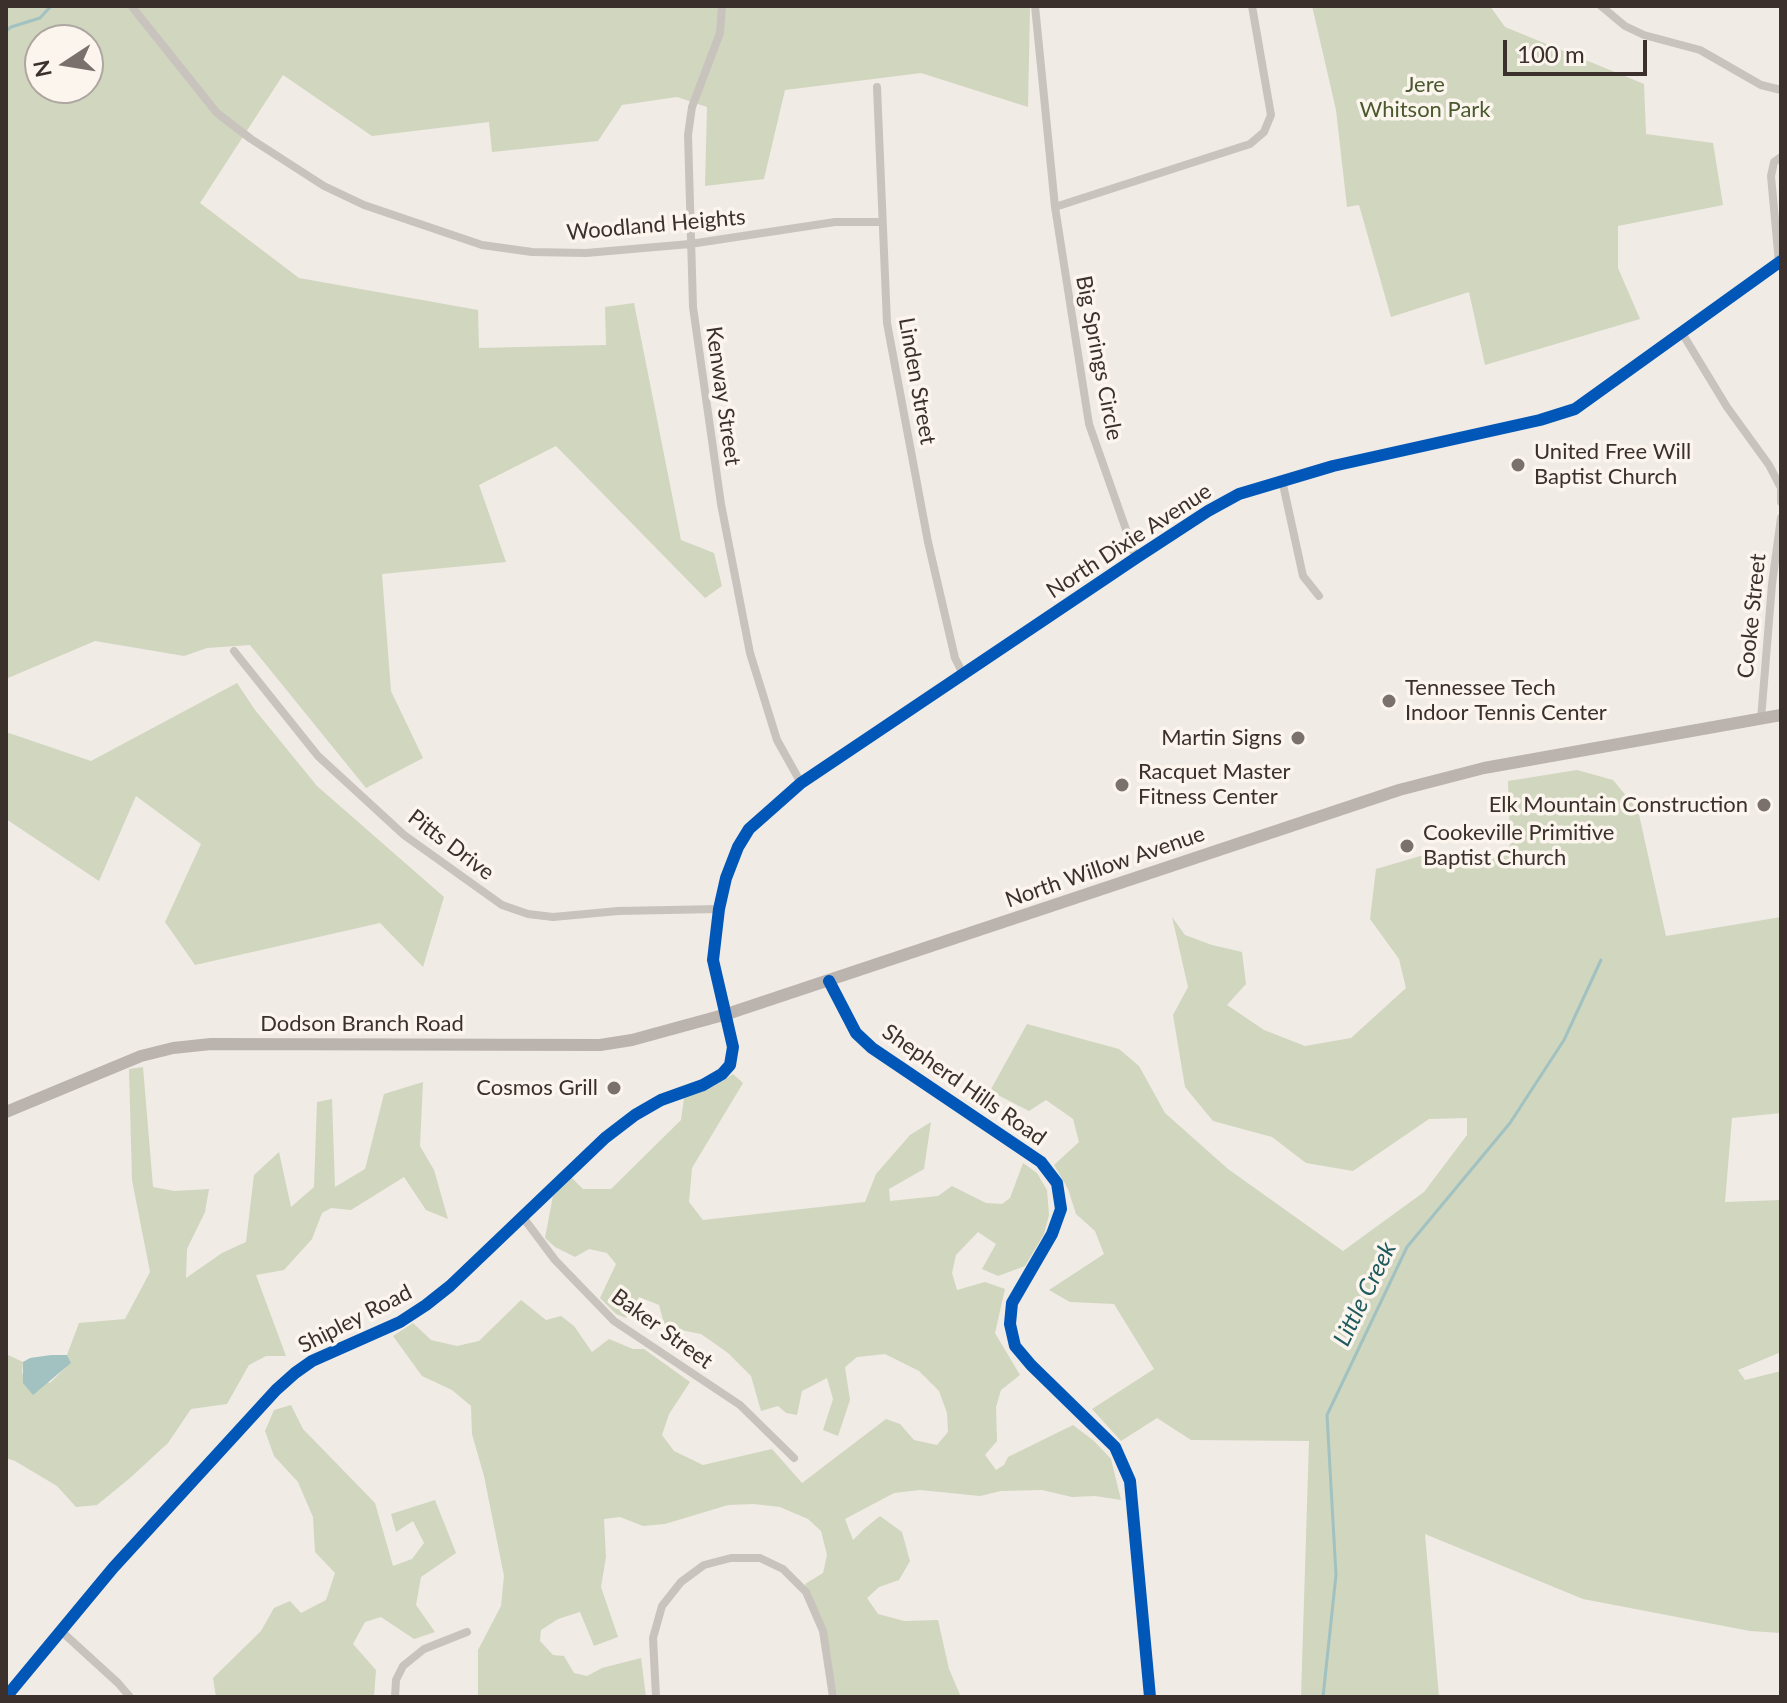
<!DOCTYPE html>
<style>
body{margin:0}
#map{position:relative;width:1787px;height:1703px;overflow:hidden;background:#f0ebe5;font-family:Lato,sans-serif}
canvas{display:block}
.frame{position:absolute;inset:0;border:8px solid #3b302b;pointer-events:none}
.north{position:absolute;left:24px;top:24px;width:80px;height:80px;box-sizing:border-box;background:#fbf5ee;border:2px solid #aea6a0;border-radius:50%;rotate:258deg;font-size:22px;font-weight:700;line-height:32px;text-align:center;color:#3b302b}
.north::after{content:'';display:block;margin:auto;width:28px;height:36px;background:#7a716c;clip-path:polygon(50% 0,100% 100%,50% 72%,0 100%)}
.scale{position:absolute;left:1503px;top:40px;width:144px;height:36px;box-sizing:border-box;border:4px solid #3b302b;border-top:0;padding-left:10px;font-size:24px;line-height:28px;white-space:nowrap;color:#3b302b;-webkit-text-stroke:6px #fbf5ee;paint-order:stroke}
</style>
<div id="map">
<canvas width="1787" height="1703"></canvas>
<div class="frame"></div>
<div class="north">N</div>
<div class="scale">100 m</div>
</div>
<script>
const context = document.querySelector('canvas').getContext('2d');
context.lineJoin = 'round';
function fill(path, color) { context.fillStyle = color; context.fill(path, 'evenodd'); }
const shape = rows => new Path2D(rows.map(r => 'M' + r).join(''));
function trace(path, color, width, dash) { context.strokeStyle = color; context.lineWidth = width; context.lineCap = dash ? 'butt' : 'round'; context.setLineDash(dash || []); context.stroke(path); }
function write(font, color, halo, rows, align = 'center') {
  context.font = font + ' Lato,sans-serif'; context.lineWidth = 7; context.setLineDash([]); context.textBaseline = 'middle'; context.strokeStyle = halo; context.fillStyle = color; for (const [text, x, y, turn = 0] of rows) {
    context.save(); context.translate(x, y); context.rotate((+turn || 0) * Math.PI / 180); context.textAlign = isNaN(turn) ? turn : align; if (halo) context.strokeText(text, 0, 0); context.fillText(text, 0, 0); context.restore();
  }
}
fill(shape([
 [6,6,1030,6,1028,107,921,73,785,90,764,179,705,186,707,107,677,97,622,105,598,141,492,152,489,122,372,136,283,75,200,203,299,278,478,310,479,348,606,345,605,307,634,303,681,540,714,553,722,586,705,598,556,446,479,485,506,562,382,574,391,691,423,758,366,788,250,645,207,648,184,656,95,641,8,678,6,694],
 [40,40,88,40,88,88,40,88],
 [1312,6,1490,6,1505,27,1644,84,1646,134,1713,143,1723,205,1618,226,1618,268,1640,319,1485,365,1469,292,1391,317,1359,205,1347,207,1336,110],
 [237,683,255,710,317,786,444,897,423,967,380,923,195,965,165,922,201,844,136,796,99,881,6,819,6,732,91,761],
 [1577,770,1613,780,1638,810,1666,936,1781,917,1781,1113,1732,1118,1725,1202,1781,1200,1781,1352,1738,1370,1745,1380,1781,1371,1781,1633,1750,1631,1583,1599,1425,1534,1439,1697,1301,1697,1309,1441,1191,1440,1157,1418,1121,1441,1092,1409,1154,1369,1114,1304,1070,1302,1049,1290,1104,1254,1095,1231,1076,1214,1068,1189,1054,1165,1079,1142,1073,1119,1046,1100,1029,1111,990,1091,1027,1024,1119,1049,1139,1066,1165,1113,1228,1169,1343,1251,1424,1192,1467,1135,1467,1118,1429,1119,1353,1171,1306,1163,1272,1137,1213,1121,1185,1087,1173,1015,1188,987,1172,917,1185,935,1212,945,1242,952,1246,984,1227,1005,1264,1030,1305,1046,1351,1038,1406,988,1399,959,1370,919,1376,869,1424,855,1442,866,1482,867,1510,846,1508,781],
 [143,1067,153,1187,174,1191,209,1189,205,1212,187,1249,186,1278,222,1253,246,1242,254,1175,279,1152,291,1207,314,1187,317,1102,332,1099,335,1187,365,1169,384,1094,423,1082,420,1146,434,1170,448,1219,426,1210,404,1177,351,1210,331,1208,322,1213,312,1239,284,1270,256,1275,286,1356,266,1356,249,1365,227,1404,191,1409,168,1443,130,1478,97,1505,76,1507,57,1486,15,1461,6,1458,6,1354,23,1362,22,1373,50,1383,70,1363,67,1355,79,1323,125,1319,150,1272,132,1180,129,1069],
 [733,1074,743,1083,692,1168,689,1202,703,1220,865,1202,876,1174,910,1135,931,1122,924,1169,889,1189,890,1201,938,1196,952,1186,986,1203,1002,1204,1010,1198,1023,1163,1037,1173,1047,1190,1049,1215,1044,1234,1025,1266,998,1276,982,1269,996,1244,978,1232,956,1255,952,1273,957,1290,985,1282,1005,1289,995,1333,1020,1375,1001,1390,996,1407,997,1441,985,1455,996,1470,1004,1465,1008,1457,1073,1425,1094,1441,1111,1459,1121,1500,1095,1496,1072,1497,1042,1490,1001,1491,980,1496,920,1490,894,1493,845,1519,853,1540,864,1529,880,1516,902,1532,910,1561,899,1580,879,1587,867,1598,878,1614,904,1621,938,1620,949,1669,961,1697,837,1697,826,1630,805,1584,823,1573,827,1555,821,1531,808,1519,780,1507,754,1504,728,1505,665,1524,643,1526,620,1517,604,1519,606,1557,601,1587,618,1637,594,1646,580,1612,558,1619,541,1630,540,1641,553,1655,564,1656,574,1673,587,1676,602,1668,641,1658,646,1697,469,1697,478,1695,478,1650,501,1606,504,1576,484,1476,472,1434,471,1406,452,1390,422,1376,393,1336,413,1323,431,1340,457,1346,479,1341,521,1300,546,1320,561,1316,574,1326,592,1352,609,1339,633,1349,644,1349,690,1382,669,1414,662,1435,674,1451,703,1465,772,1449,802,1483,886,1419,900,1424,914,1440,937,1445,948,1432,947,1413,939,1391,919,1371,885,1354,857,1357,845,1367,850,1400,838,1436,823,1430,833,1399,827,1378,802,1391,797,1415,786,1413,778,1406,761,1411,751,1376,728,1353,701,1334,665,1327,659,1305,639,1297,626,1318,616,1314,600,1298,616,1264,607,1253,589,1249,575,1257,555,1247,545,1238,553,1196,572,1178,583,1189,611,1189,681,1120,684,1098,714,1086],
 [291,1405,303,1429,375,1503,393,1566,412,1559,424,1543,413,1521,396,1532,391,1514,435,1500,456,1553,421,1577,416,1605,435,1632,414,1639,381,1617,365,1622,353,1644,376,1670,374,1697,216,1697,213,1678,261,1631,274,1608,290,1601,301,1613,326,1600,335,1573,315,1552,313,1517,298,1482,274,1456,265,1431,274,1410]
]), '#d1d6bf');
fill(shape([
 [51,1355,67,1355,71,1363,33,1395,23,1383,23,1362,30,1358]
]), '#a1c2c1');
trace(shape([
 [6,31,11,27,40,18,51,6],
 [1323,1697,1336,1575,1327,1415,1407,1247,1510,1123,1564,1040,1601,960]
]), '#a1c2c1', 3);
trace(shape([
 [722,6,720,33,692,107,688,135,693,307,721,504,750,653,777,740,801,783],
 [1035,6,1055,207,1250,144,1264,132,1271,115,1252,6],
 [1601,6,1625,26,1644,35,1700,50,1761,85,1781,90],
 [133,8,217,113,251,139,324,186,364,205,482,245,532,252,586,253,690,244,835,222,882,222],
 [877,87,887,323,928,542,955,658,964,676],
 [1055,207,1089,424,1136,558],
 [1779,263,1771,176,1774,162,1781,157],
 [1682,333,1727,407,1769,465,1781,488,1781,502],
 [1282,480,1303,576,1319,596],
 [234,651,318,756,404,835,502,905,528,914,553,917,618,911,719,909],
 [1761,719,1772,584,1781,518],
 [829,981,856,1033,872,1048,1041,1162,1057,1183,1061,1209,1052,1234,1012,1303,1010,1324,1015,1346,1031,1365,1115,1447,1130,1481,1150,1697],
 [522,1216,555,1260,614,1321,740,1405,794,1458],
 [61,1631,118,1683,130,1697],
 [6,1697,113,1568,276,1390,295,1373,312,1361,400,1322,426,1305,450,1286,605,1138,635,1115,661,1100,703,1085,722,1074,730,1065,733,1047,727,1014],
 [395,1697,396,1680,403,1666,424,1649,467,1632],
 [656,1697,653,1638,662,1606,681,1582,704,1565,731,1558,760,1558,783,1569,806,1592,823,1631,833,1697]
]), '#c9c3be', 8);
trace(shape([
 [727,1014,713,960,719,909,726,878,738,847,749,829,801,783,1136,558,1208,511,1239,494,1333,466,1540,420,1575,409,1781,261]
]), '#c9c3be', 10);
trace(shape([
 [6,1112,141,1056,173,1048,211,1044,600,1045,632,1040,727,1014,1399,790,1484,768,1781,715]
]), '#bab3ae', 12);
trace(shape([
 [829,981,856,1033,872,1048,1041,1162,1057,1183,1061,1209,1052,1234,1012,1303,1010,1324,1015,1346,1031,1365,1115,1447,1130,1481,1150,1697],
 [6,1697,113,1568,276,1390,295,1373,312,1361,400,1322,426,1305,450,1286,605,1138,635,1115,661,1100,703,1085,722,1074,730,1065,733,1047,713,960,719,909,726,878,738,847,749,829,801,783,1136,558,1208,511,1239,494,1333,466,1540,420,1575,409,1781,261]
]), '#0057b8', 12);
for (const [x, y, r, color] of [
 [1518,465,8,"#7a716c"],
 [1389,701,8,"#7a716c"],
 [1298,738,8,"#7a716c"],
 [1122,785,8,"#7a716c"],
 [1764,805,8,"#7a716c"],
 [1407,846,8,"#7a716c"],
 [614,1088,8,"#7a716c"]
]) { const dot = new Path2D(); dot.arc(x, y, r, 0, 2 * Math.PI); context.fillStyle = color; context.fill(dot); trace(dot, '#fbf5ee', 3); }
write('22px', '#4a5a2e', '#fbf5ee', [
 ["Jere",1425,85],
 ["Whitson Park",1425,110]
]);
write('22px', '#3b302b', '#fbf5ee', [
 ["Woodland Heights",656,225,-5],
 ["Big Springs Circle",1099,358,79],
 ["Linden Street",917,381,80],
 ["Kenway Street",723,396,82],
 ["North Dixie Avenue",1129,541,-33],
 ["Cooke Street",1752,616,-84],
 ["Pitts Drive",451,845,37],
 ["North Willow Avenue",1105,867,-19],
 ["Dodson Branch Road",362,1024],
 ["Shepherd Hills Road",964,1085,35],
 ["Shipley Road",355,1319,-27],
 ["Baker Street",662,1329,36]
]);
write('22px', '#3b302b', '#fbf5ee', [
 ["United Free Will",1534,452],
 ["Baptist Church",1534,477],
 ["Tennessee Tech",1405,688],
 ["Indoor Tennis Center",1405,713],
 ["Martin Signs",1282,738,"right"],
 ["Racquet Master",1138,772],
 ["Fitness Center",1138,797],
 ["Elk Mountain Construction",1748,805,"right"],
 ["Cookeville Primitive",1423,833],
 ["Baptist Church",1423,858],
 ["Cosmos Grill",598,1088,"right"]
], 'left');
write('italic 24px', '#1f5a5e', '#fbf5ee', [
 ["Little Creek",1365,1294,-64]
]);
</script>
